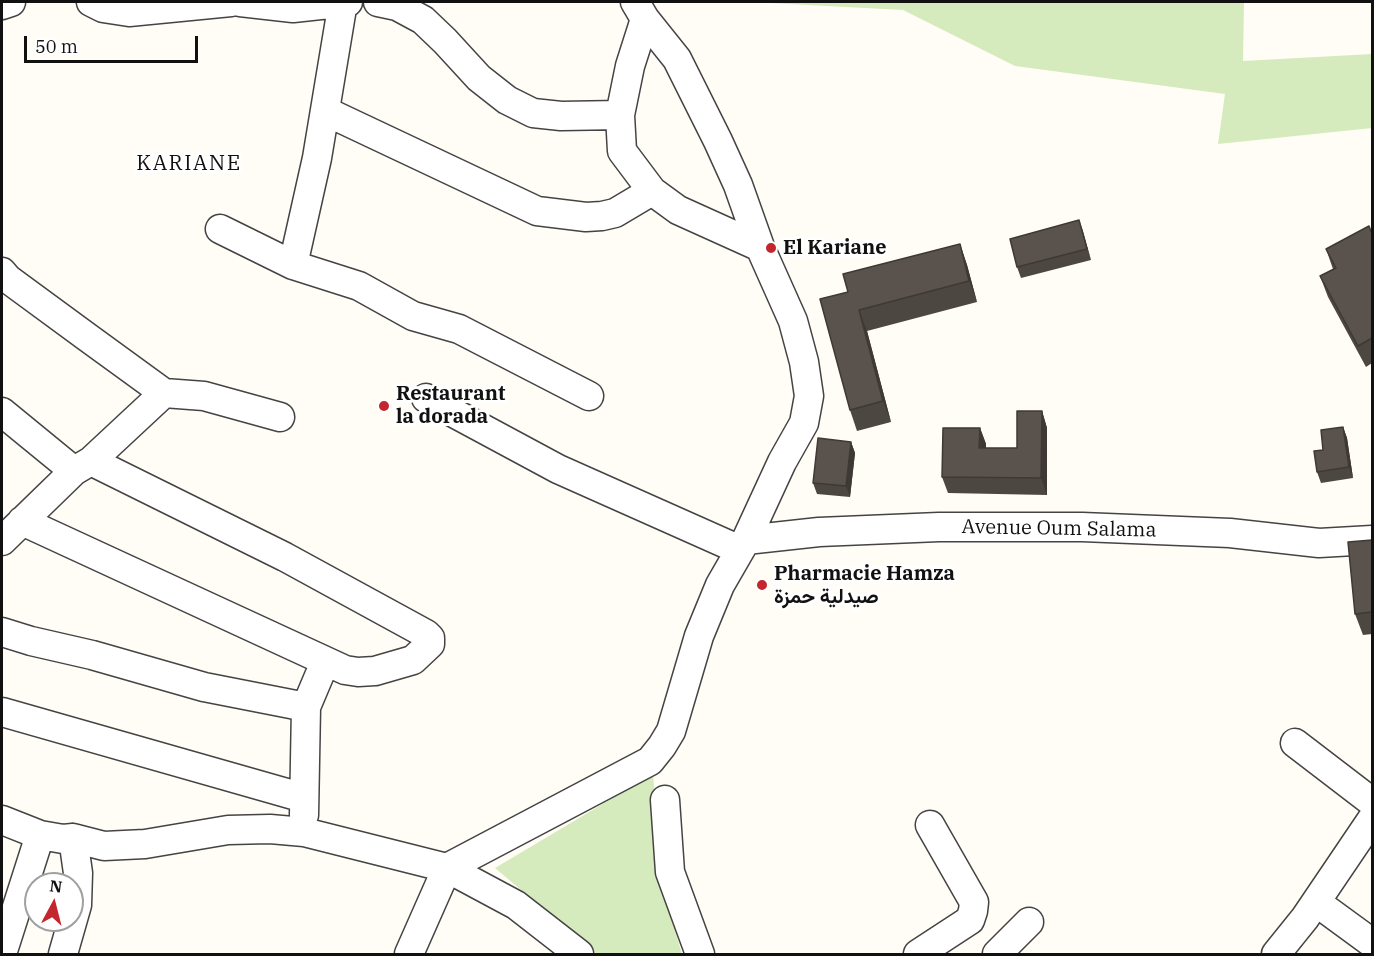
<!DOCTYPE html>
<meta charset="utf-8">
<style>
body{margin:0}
#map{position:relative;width:1374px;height:956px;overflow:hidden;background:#fffdf5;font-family:"IBM Plex Serif",serif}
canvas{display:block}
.frame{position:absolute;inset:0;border:3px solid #111;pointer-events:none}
.north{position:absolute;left:24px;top:872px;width:60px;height:60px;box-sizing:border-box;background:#fff;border:2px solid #a0a0a0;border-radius:50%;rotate:7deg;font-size:16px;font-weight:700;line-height:24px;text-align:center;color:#111}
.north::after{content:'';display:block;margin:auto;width:21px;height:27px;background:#c4262e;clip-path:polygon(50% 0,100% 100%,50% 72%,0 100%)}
.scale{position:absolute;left:24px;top:36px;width:174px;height:27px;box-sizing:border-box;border:3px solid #111;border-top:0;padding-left:8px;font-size:18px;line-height:21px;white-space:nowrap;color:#111;-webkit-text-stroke:4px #fff;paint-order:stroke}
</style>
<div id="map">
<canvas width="1374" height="956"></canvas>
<div class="frame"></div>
<div class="north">N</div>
<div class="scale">50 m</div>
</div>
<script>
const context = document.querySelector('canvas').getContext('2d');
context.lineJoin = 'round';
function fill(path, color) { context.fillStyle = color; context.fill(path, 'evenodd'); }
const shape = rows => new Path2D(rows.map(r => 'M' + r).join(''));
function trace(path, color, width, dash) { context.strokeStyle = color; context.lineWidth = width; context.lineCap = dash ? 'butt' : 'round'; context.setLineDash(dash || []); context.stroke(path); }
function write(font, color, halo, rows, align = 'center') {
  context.font = font + ' "IBM Plex Serif",Vazirmatn,serif'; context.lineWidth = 6; context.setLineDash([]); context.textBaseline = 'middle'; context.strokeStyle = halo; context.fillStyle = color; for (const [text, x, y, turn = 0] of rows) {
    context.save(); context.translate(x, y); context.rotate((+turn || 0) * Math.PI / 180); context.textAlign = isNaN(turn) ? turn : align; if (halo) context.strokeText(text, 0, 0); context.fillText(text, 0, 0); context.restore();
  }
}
fill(shape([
 [751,2,1244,2,1243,61,1372,54,1372,128,1218,144,1225,94,1015,66,903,10],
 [653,774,664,895,682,954,597,954,495,868]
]), '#d5ebbd');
const minor = shape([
 [91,2,103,8,129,12,231,2],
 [240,2,293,8,348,2],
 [378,2,397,6,423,20,445,41,479,78,507,100,533,113,561,116,620,115],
 [2,5,11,2],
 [645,19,630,66,620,115,622,151,652,191,678,210,760,247],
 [325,111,537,211,586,217,602,216,615,213,652,191],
 [220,229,293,265,359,286,413,316,459,329,589,396],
 [293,265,317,158,343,2],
 [2,272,8,279,87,337,164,393,204,396,280,417],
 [426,398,558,469,740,550],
 [2,412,74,471],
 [22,521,345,670,358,672,375,671,413,660,430,644,430,638,426,634,285,557,91,461],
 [746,540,819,532,939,527,1082,527,1230,533,1319,543,1372,540],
 [2,541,74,471,91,461,164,393],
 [2,632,31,641,92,655,204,687,306,707],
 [2,712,304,798],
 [1295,743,1372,802],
 [665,800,670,872,700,954],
 [304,815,306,707,325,662],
 [2,820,40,835,63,839,73,838,104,846,145,844,228,830,270,829,304,832,447,868,516,905,579,954],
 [1316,902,1372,943],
 [2,954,40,835],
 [63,954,77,905,78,873,73,838],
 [409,954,447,868,650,761,662,746,671,731,699,636,720,585,746,540,782,462,804,423,809,396,804,362,793,321,760,247,738,185,718,141,677,59,645,19,635,2],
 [918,954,970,920,973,911,974,902,930,825],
 [997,954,1029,922],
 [1276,954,1305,918,1372,819]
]);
trace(minor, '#444', 31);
trace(minor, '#fff', 28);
fill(shape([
 [1079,220,1091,260,1021,278,1017,267],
 [1372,234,1372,363,1366,367,1328,297,1320,276,1333,269,1326,249],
 [960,244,967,265,977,302,867,331,891,422,857,431,850,410,848,292],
 [1042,411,1047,428,1047,495,948,493,942,477,980,428,986,444,986,448,1017,448],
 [1343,427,1347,438,1353,478,1321,483,1317,472,1323,450],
 [851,442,855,453,850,497,817,494,813,483],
 [1372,540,1372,634,1363,635,1355,614]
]), '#4d4742');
fill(shape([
 [1079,220,1083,231,1091,260,1087,249],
 [960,244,967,265,977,302,969,281],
 [859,310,867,331,891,422,883,401],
 [1042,411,1047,428,1047,495,1041,478],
 [1343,427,1347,438,1353,478,1349,467],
 [980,428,986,444,985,464,979,448],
 [851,442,855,453,850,497,846,486]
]), '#3f3936');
const building = shape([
 [1079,220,1087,249,1017,267,1010,239,1079,220],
 [1369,226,1372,234,1372,338,1358,346,1320,276,1336,268,1326,249,1369,226],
 [960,244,969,281,859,310,883,401,850,410,820,299,848,292,843,274,960,244],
 [1017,411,1042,411,1041,478,942,477,943,428,980,428,979,448,1017,448,1017,411],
 [1343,427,1349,467,1317,472,1314,451,1323,450,1321,430,1343,427],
 [818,438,851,442,846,486,813,483,818,438],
 [1372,540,1372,612,1355,614,1348,542,1372,540]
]);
fill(building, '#5a524d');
trace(building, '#3f3936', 1.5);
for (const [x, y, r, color] of [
 [771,248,6,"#c4262e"],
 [384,406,6,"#c4262e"],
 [762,585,6,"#c4262e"]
]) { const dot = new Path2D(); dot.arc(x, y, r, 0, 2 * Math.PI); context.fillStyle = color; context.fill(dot); trace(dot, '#fff', 2); }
write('bold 20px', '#111', '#fff', [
 ["El Kariane",783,248],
 ["Restaurant",396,394],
 ["la dorada",396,417],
 ["Pharmacie Hamza",774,574],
 ["صيدلية حمزة",774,597]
], 'left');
write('20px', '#111', '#fff', [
 ["Avenue Oum Salama",1059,529,1]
]);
context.letterSpacing = '1.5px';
write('21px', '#111', '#fff', [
 ["KARIANE",189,164]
]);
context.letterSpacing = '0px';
</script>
